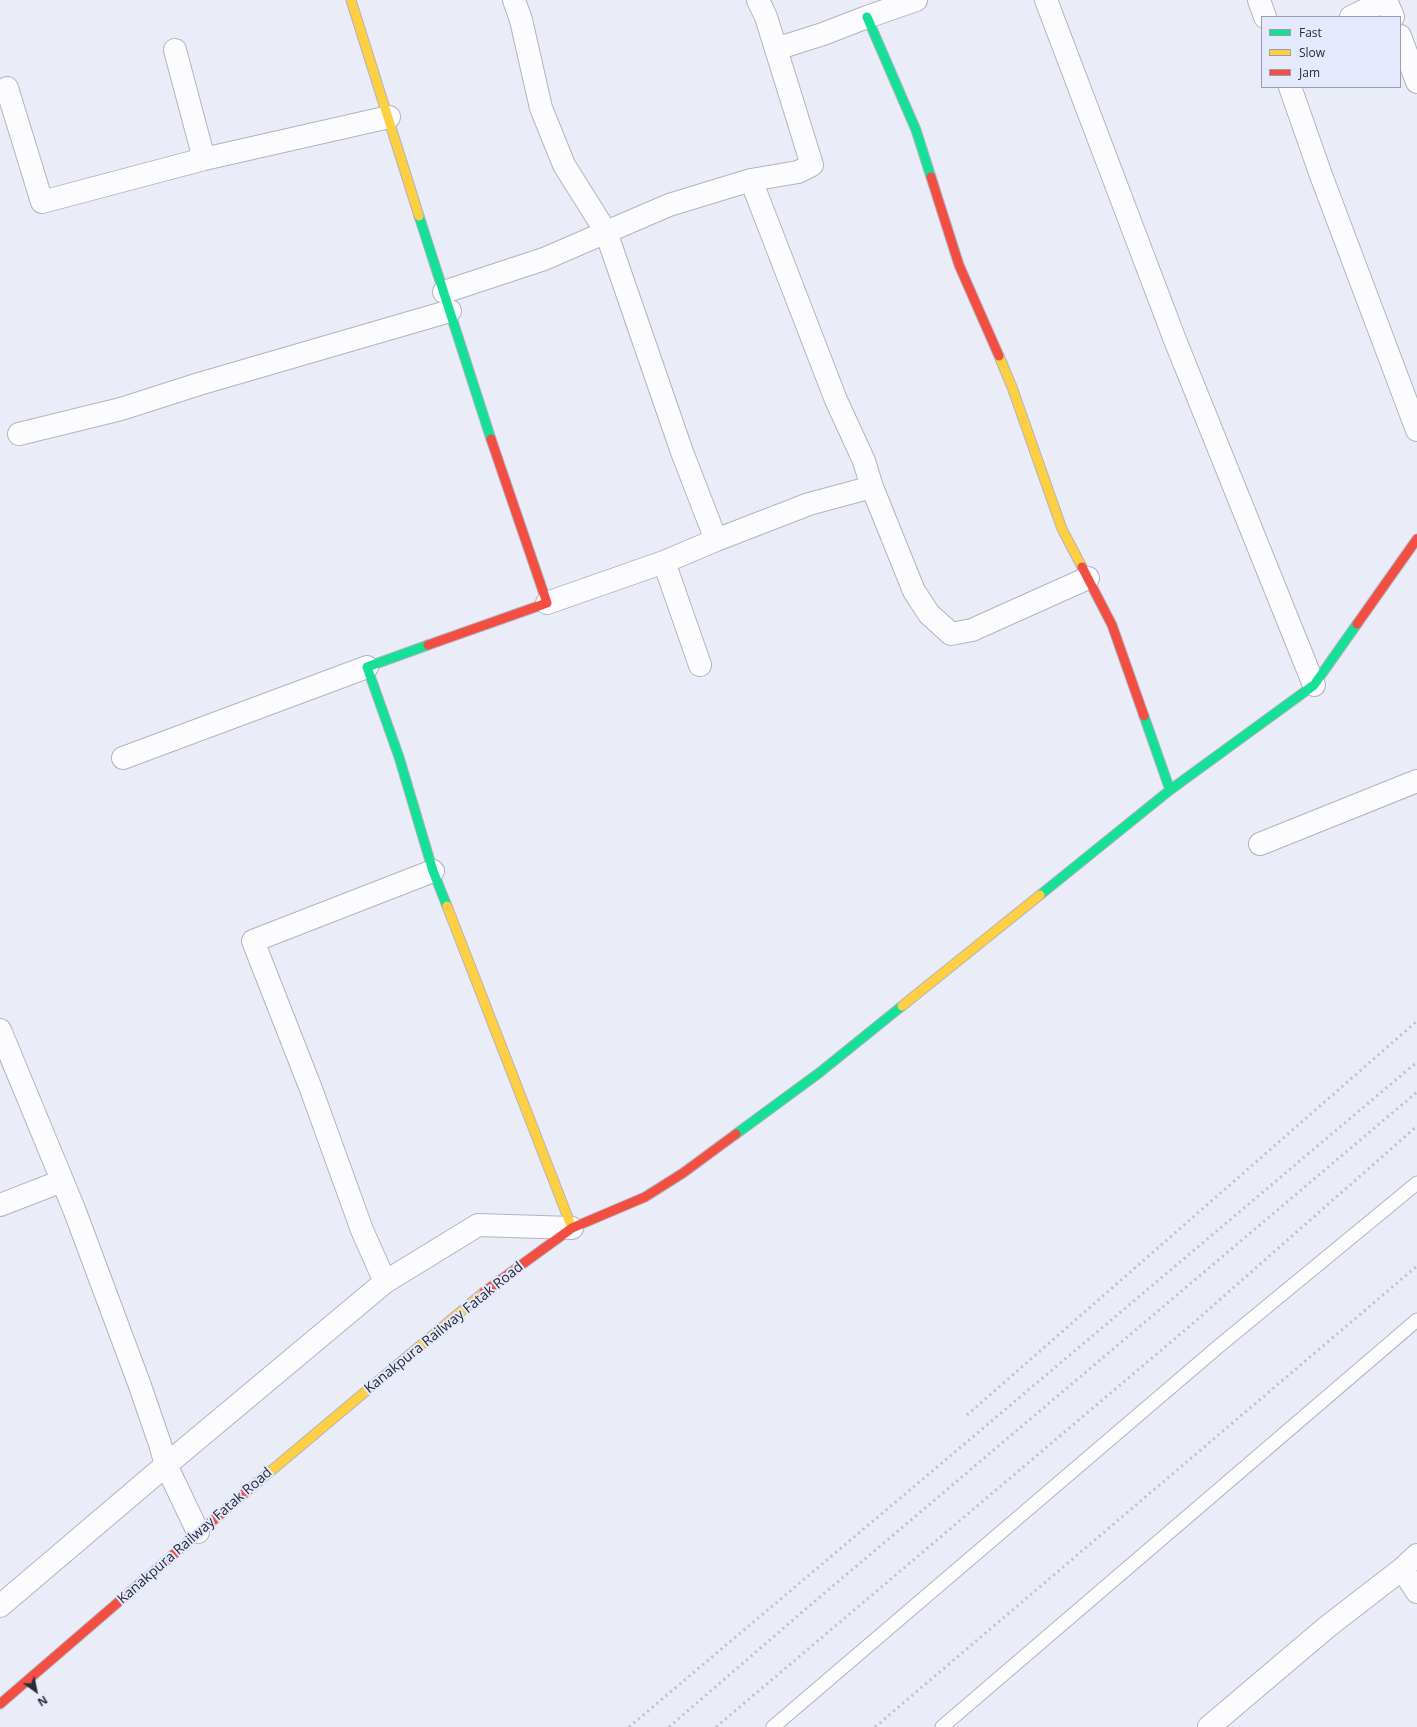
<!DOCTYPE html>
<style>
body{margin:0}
#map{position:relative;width:1417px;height:1727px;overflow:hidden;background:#eaecf7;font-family:"Open Sans",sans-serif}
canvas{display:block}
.legend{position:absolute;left:1261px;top:16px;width:140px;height:72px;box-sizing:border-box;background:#e4e9fd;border:1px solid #999dae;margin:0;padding:5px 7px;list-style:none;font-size:12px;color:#292c38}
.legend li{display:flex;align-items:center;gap:8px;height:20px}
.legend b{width:20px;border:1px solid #999dae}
.north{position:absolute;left:16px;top:1671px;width:40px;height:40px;-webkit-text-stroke:3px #e4e9fd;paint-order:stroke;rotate:147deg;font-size:11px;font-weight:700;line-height:16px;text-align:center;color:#292c38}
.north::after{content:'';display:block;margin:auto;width:14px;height:18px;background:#292c38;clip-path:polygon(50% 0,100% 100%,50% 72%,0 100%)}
</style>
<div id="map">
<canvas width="1417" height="1727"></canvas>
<ul class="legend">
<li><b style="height:5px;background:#16e098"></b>Fast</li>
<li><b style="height:5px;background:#ffcf43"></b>Slow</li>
<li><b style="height:5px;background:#f24e42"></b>Jam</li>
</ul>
<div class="north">N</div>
</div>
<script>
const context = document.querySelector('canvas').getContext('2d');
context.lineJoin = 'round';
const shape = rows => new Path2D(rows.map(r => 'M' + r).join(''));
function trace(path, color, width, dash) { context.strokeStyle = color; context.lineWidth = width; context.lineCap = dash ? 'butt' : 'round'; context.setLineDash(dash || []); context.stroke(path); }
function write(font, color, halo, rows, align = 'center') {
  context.font = font + ' "Open Sans",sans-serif'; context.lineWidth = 4; context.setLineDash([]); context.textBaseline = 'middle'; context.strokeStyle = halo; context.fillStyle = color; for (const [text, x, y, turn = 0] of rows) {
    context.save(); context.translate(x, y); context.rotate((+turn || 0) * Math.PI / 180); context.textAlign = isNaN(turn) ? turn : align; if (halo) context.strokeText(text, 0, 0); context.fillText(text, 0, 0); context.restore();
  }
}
const lane = shape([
 [773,1727,1219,1346,1417,1183],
 [942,1727,1417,1320]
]);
const street = shape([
 [514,0,521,20,541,108,564,165,606,232,682,452,716,540],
 [1046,0,1175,340,1314,685],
 [1259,0,1265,17],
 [1386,0,1393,17],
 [1351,17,1386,0],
 [1400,36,1417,82],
 [776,49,823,34,867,17,916,0],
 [175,50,204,159],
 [1290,87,1322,178,1417,430],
 [7,88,42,202,204,159,389,117],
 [444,292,544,259,669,205,751,180],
 [19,434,121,409,199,384,450,311],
 [872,487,914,591,929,614,951,634,972,630,1088,578],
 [664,562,700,665],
 [547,603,664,562,716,540,809,504,872,487,864,461,836,400,751,180,798,172,812,165,766,17,758,0],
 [123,758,367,667],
 [1260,844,1417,781],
 [0,1030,74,1209,139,1383,160,1444,166,1465,198,1532],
 [0,1205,62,1181],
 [385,1282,362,1230,311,1089,253,941,433,871],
 [1402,1569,1417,1592],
 [0,1606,166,1465,385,1282,478,1225,572,1228],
 [1209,1727,1327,1627,1402,1569,1417,1555]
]);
const fast = shape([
 [867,17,916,130,931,177],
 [419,216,491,439],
 [428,645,367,667,399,757,433,871,447,906],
 [1144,716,1170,790,1314,685,1357,624],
 [1040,895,1170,790],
 [736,1134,819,1073,902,1006]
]);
const slow = shape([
 [351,0,419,216],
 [999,356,1012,387,1062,529,1082,567],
 [447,906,572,1228],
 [902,1006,1040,895],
 [253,1486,484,1292]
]);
const jam = shape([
 [931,177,959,265,999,356],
 [1082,567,1112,625,1144,716],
 [1357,624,1417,539],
 [428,645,547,603,491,439],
 [484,1292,572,1228,645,1197,683,1173,736,1134],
 [0,1704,253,1486]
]);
trace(lane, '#b2b4bf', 15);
trace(street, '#b2b4bf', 24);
trace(fast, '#b2b4bf', 11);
trace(slow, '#b2b4bf', 11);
trace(jam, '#b2b4bf', 11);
trace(lane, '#fcfcfe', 13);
trace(street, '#fcfcfe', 22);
trace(fast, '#16e098', 9);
trace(slow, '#ffcf43', 9);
trace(jam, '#f24e42', 9);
trace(shape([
 [967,1415,1417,1021],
 [629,1727,1417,1062],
 [669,1727,801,1613,1417,1092],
 [716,1727,1191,1325,1417,1126],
 [875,1727,1417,1266]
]), '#c0c1c4', 3, [2, 4]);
write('14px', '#292c38', '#e4e9fd', [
 ["Kanakpura Railway Fatak Road",444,1328,-39],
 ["Kanakpura Railway Fatak Road",195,1536,-41]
]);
</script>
